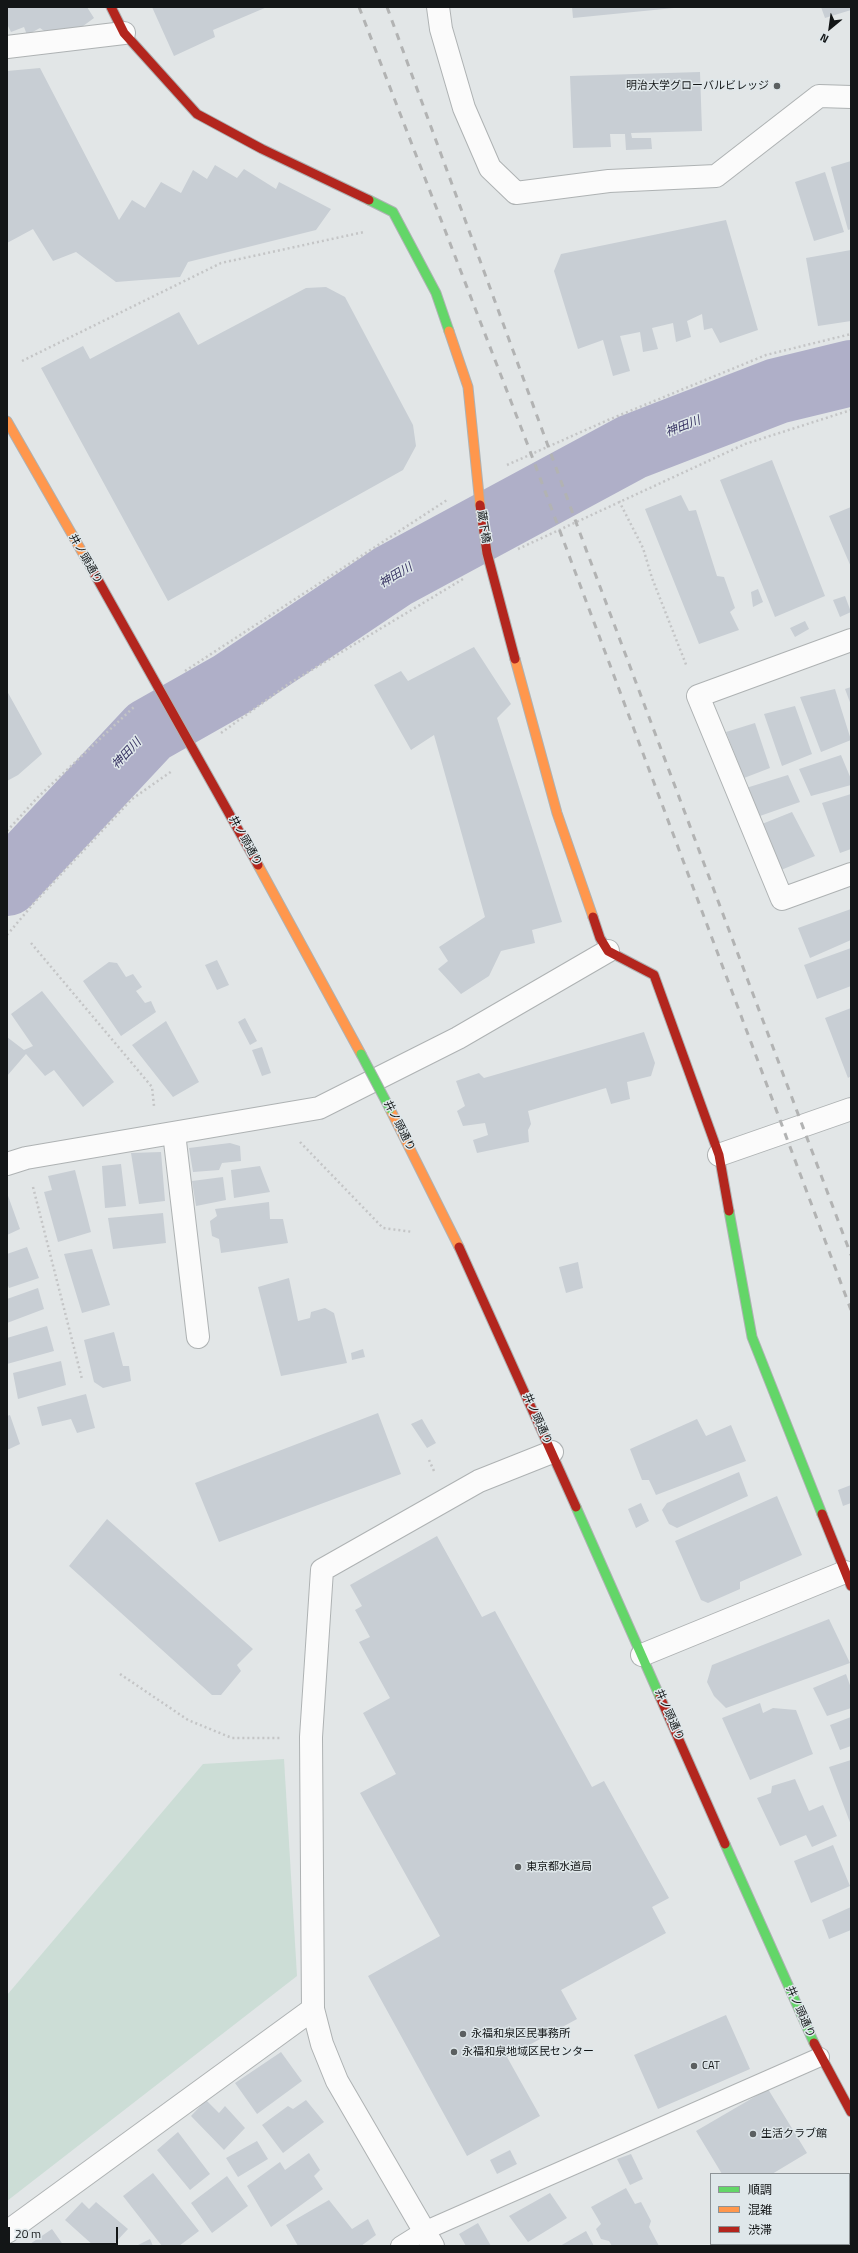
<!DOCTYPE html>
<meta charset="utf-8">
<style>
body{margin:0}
#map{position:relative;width:858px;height:2253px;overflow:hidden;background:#e2e6e7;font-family:"Titillium Web","Noto Sans JP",sans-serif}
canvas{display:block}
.frame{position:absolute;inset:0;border:8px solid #131617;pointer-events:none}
.legend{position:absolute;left:710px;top:2173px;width:140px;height:72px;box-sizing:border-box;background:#dfe7ea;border:1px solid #8d9396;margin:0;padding:5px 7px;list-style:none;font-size:12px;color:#131617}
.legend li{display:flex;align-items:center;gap:8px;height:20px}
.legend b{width:20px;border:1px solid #8d9396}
.north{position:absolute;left:810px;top:8px;width:40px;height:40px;-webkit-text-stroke:3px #dfe7ea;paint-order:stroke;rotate:209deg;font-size:11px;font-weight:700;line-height:16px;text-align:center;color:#131617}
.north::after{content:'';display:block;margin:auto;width:14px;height:18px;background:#131617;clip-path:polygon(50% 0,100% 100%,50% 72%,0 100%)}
.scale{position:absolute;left:8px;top:2227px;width:110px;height:18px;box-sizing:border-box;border:2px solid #131617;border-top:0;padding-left:5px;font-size:12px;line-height:14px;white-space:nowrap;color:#131617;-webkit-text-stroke:3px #dfe7ea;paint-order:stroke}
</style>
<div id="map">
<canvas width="858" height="2253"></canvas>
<div class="frame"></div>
<ul class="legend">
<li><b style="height:5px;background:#63d668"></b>順調</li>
<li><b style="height:5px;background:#ff974d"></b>混雑</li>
<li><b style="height:5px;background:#b3261e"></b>渋滞</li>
</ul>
<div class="north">N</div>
<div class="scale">20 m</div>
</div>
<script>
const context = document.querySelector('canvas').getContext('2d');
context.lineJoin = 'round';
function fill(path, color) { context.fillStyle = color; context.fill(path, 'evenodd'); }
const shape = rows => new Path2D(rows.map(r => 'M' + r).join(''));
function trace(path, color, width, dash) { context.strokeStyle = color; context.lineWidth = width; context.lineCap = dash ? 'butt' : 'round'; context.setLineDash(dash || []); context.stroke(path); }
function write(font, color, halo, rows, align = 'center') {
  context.font = font + ' "Titillium Web","Noto Sans JP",sans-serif'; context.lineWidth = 3; context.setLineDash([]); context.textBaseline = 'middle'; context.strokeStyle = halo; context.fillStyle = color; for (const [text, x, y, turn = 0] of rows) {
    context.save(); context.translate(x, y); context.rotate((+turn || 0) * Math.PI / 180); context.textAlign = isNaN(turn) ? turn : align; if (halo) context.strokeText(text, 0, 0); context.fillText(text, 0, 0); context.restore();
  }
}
fill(shape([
 [284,1759,297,1976,7,2201,7,1995,203,1764]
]), '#ccddd6');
trace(shape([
 [7,883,149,731,232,684,393,576,632,447,777,391,851,373]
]), '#afafc8', 66);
fill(shape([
 [7,7,87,7,94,18,79,29,47,33,40,28,27,35,24,27,11,32,7,24],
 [152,7,267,7,213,30,215,37,174,56],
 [572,7,674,7,674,8,573,18],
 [821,7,851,7,851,10,825,18],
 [40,68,119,220,132,200,145,208,161,182,181,193,193,170,207,179,215,165,237,178,244,169,276,189,279,182,331,209,316,230,188,262,180,277,116,282,76,252,53,261,33,229,7,243,7,71],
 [700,72,702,131,631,133,632,138,651,138,652,149,626,150,625,134,610,134,611,147,573,148,570,76],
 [851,161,851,229,848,230,831,167],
 [825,172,844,232,814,241,795,182],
 [726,220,758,330,720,343,712,328,704,330,702,314,687,321,691,337,676,342,673,323,652,328,658,349,643,352,640,332,620,336,630,371,613,376,603,340,578,349,554,271,561,254],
 [851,250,851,321,818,326,806,258],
 [326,287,345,297,413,425,416,446,403,470,168,601,41,368,83,346,90,359,179,312,198,345,306,288],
 [772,460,825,596,775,617,720,480],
 [681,495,689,511,696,510,717,576,724,577,735,608,730,612,739,630,699,644,645,509],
 [851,507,851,567,829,516],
 [758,589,763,602,753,607,751,592],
 [845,596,851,612,840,617,833,600],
 [805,621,809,629,795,637,790,628],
 [474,647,511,704,497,718,562,922,532,930,535,943,501,951,489,976,461,994,438,969,448,961,439,947,485,917,434,735,411,750,374,685,401,671,408,681],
 [851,687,851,705,845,689],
 [835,689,851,740,821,752,800,697],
 [7,691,42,754,18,775,7,781],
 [795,706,812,754,782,766,764,714],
 [755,723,770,768,744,778,726,732],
 [841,755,851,779,851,785,811,796,799,769],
 [788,775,800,802,757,817,746,788],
 [851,794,851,849,840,853,822,803],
 [792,812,815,856,781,870,762,824],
 [851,909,851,940,810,958,798,928],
 [851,948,851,986,817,999,804,965],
 [217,960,229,985,217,990,205,965],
 [109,962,117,963,126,977,133,974,142,987,136,991,145,1003,151,1001,156,1012,121,1036,83,981],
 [42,991,114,1082,83,1107,54,1070,45,1076,26,1054,7,1076,7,1037,24,1050,33,1046,11,1014],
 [851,1008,851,1076,848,1078,825,1018],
 [245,1018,257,1041,250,1045,238,1022],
 [166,1021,199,1082,173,1097,132,1045],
 [644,1032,655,1063,651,1076,627,1082,630,1099,611,1104,606,1088,528,1111,531,1124,528,1130,529,1142,477,1153,473,1140,488,1135,485,1123,463,1126,457,1111,465,1106,456,1081,479,1073,484,1078],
 [262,1047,271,1073,262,1076,252,1050],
 [230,1143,240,1146,241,1161,222,1163,219,1170,193,1172,189,1148],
 [161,1152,165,1201,139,1204,131,1153],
 [121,1164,126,1206,105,1208,102,1166],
 [260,1166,270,1192,234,1198,231,1170],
 [75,1170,91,1232,58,1242,44,1192,52,1190,48,1176],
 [223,1177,226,1200,196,1206,192,1181],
 [7,1193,20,1229,7,1235],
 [269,1202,270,1219,283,1219,288,1243,221,1253,219,1239,212,1236,210,1221,217,1216,215,1209],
 [163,1213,166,1243,113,1249,108,1218],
 [27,1247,39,1278,9,1288,7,1283,7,1254],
 [92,1249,110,1305,82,1313,64,1254],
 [578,1262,583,1288,566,1293,559,1267],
 [289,1278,298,1321,310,1318,311,1312,325,1308,334,1313,347,1363,281,1376,258,1287],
 [38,1288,44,1309,7,1323,7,1299],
 [47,1326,54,1351,7,1364,7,1338],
 [114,1332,123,1366,129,1366,131,1381,103,1388,94,1382,84,1340],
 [363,1349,365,1357,352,1360,351,1353],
 [61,1361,66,1385,18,1399,13,1373],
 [86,1394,95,1428,77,1433,71,1419,42,1426,37,1407],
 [378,1413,401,1474,219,1542,195,1483],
 [10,1415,20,1444,7,1450,7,1416],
 [422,1419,436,1443,427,1448,411,1424],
 [697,1419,706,1436,731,1425,746,1461,656,1495,649,1480,642,1480,630,1449],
 [739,1472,748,1496,677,1528,669,1524,662,1510,667,1503],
 [851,1485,851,1503,843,1506,838,1490],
 [777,1496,802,1555,740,1582,740,1589,708,1603,701,1600,675,1541],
 [641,1503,649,1521,636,1528,628,1509],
 [107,1519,253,1649,237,1665,241,1671,221,1695,212,1695,69,1566],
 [437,1536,482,1617,495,1611,592,1787,604,1781,669,1898,652,1907,666,1933,561,1990,577,2019,507,2057,540,2116,467,2156,368,1976,440,1936,360,1793,396,1774,363,1713,390,1698,359,1642,370,1637,355,1610,362,1606,350,1585],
 [829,1619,850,1663,726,1708,714,1696,707,1682,712,1665],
 [846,1674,851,1688,851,1708,827,1716,813,1688],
 [760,1703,763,1713,773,1708,796,1710,813,1754,750,1780,722,1718],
 [851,1717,851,1746,840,1750,830,1725],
 [851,1760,851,1825,829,1767],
 [795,1779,809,1811,823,1805,837,1836,812,1847,806,1835,780,1846,757,1798,771,1793,772,1786],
 [833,1845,850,1886,811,1903,794,1861],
 [851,1907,851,1930,829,1939,822,1920],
 [726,2015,750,2069,658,2109,634,2055],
 [281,2052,302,2081,257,2114,235,2083],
 [768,2089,807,2153,772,2174,722,2174,696,2131],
 [206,2100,219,2113,225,2106,245,2128,224,2150,191,2116],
 [306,2100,324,2122,283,2153,262,2125,288,2106,293,2109],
 [178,2132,210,2174,190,2190,157,2150],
 [257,2141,268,2159,238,2177,226,2158],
 [510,2150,517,2164,497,2174,490,2160],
 [309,2153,320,2170,314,2176,323,2189,271,2227,247,2186,280,2162,285,2170],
 [631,2154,643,2179,630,2185,617,2159],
 [153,2173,199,2231,179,2246,162,2246,123,2196],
 [227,2176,248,2206,212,2233,191,2203],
 [626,2188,635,2204,641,2202,651,2221,649,2227,659,2246,612,2246,609,2241,601,2239,596,2229,601,2224,591,2207],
 [550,2193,567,2218,528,2242,509,2216],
 [329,2200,352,2229,368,2219,376,2235,361,2246,298,2246,286,2225],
 [82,2202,89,2209,96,2202,128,2229,112,2246,94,2246,65,2220],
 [478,2223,491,2246,466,2246,459,2234],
 [52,2229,64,2246,27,2246],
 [586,2231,594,2246,560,2246],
 [150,2239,153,2246,136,2246],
 [738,2244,809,2244,810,2246,739,2246]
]), '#c8ced4');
const lane = shape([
 [400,2246,424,2231,820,2057]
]);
const street = shape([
 [438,7,441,29,464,108,490,168,516,193,609,181,716,176,819,96,851,97],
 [7,47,124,33],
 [851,640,698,696,782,899,851,874],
 [174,1133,198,1337],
 [719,1155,851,1109],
 [7,1164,26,1158,319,1108,458,1038,608,951],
 [642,1655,845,1572],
 [7,2232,313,2009],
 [433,2246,337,2081,322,2044,313,2009,311,1737,322,1570,479,1481,552,1452]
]);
const fast = shape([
 [369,200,393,212,436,293,449,331],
 [729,1211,752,1337,822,1514],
 [576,1507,660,1697],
 [725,1844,814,2043]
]);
const slow = shape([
 [449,331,468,387,480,505],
 [7,421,89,564],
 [515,659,557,813,593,917],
 [258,865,361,1054],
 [390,1109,459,1247]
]);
const jam = shape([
 [111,7,124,33,197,114,262,149,369,200],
 [480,505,487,553,515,659],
 [89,564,258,865],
 [593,917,600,938,608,951,654,975,719,1155,729,1211],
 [459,1247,576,1507],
 [822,1514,851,1586],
 [660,1697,725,1844],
 [814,2043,851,2112]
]);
trace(lane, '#aeb2b3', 20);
trace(street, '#aeb2b3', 24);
trace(fast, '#aeb2b3', 11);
trace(slow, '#aeb2b3', 11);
trace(jam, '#aeb2b3', 11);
trace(shape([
 [22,361,221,263,364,232],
 [507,465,608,420,766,355,851,334],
 [619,501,643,548,652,578,687,667],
 [518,549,745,444,851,410],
 [185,671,447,500],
 [221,733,290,683,463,579],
 [7,831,38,797,135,706],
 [7,935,34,903,132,799,172,771],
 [31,943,152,1087,154,1106],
 [300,1142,383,1228,413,1232],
 [33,1187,82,1379],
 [429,1460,434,1471],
 [120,1674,188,1720,232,1738,280,1738]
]), '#c4c5c6', 2.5, [2, 3]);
trace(lane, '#fbfbfb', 18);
trace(street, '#fbfbfb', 22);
trace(fast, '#63d668', 9);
trace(slow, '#ff974d', 9);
trace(jam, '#b3261e', 9);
trace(shape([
 [359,7,527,443,851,1310],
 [387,7,584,544,851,1255]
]), '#b2b3b3', 3, [7, 7]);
const fastBridge = shape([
 [361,1054,390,1109]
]);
trace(fastBridge, '#aeb2b3', 11, []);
trace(fastBridge, '#63d668', 9);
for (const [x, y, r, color] of [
 [777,86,4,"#5b5f60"],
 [518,1867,4,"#5b5f60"],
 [463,2034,4,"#5b5f60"],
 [454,2052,4,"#5b5f60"],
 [694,2066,4,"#5b5f60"],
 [753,2134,4,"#5b5f60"]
]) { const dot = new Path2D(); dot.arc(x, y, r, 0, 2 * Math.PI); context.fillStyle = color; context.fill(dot); trace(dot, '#dfe7ea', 1.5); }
write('11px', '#131617', '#dfe7ea', [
 ["明治大学グローバルビレッジ",769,86,"right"],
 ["東京都水道局",526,1867],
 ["永福和泉区民事務所",471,2034],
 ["永福和泉地域区民センター",462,2052],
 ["CAT",702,2066],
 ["生活クラブ館",761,2134]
], 'left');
write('11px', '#131617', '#dfe7ea', [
 ["蔵下橋",483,527,81],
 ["井ノ頭通り",85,559,60],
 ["井ノ頭通り",245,841,61],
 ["井ノ頭通り",399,1126,63],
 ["井ノ頭通り",537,1419,66],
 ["井ノ頭通り",669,1715,66],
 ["井ノ頭通り",800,2012,66]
]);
write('italic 12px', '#383463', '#dfe7ea', [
 ["神田川",683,427,-21],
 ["神田川",396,576,-31],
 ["神田川",127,754,-47]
]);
</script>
